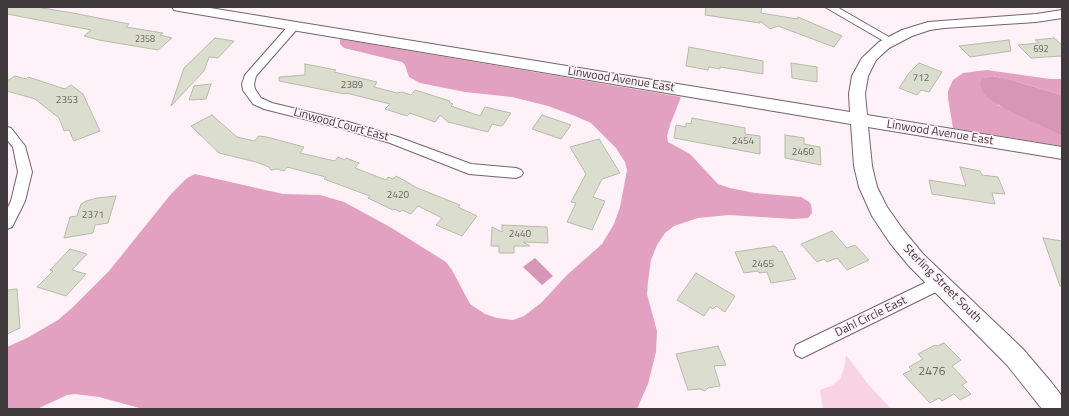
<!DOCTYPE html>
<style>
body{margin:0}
#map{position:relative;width:1069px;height:416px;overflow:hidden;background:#fff1f7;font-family:"Titillium Web",sans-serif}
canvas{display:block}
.frame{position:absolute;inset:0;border:8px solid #413a3d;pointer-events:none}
</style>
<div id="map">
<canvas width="1069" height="416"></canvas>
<div class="frame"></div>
</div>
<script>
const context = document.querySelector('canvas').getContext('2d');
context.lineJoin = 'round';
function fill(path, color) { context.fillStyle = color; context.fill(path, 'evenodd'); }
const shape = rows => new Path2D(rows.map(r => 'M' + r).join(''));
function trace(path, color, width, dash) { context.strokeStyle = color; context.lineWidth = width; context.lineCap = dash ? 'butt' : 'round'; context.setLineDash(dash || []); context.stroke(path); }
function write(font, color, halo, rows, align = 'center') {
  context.font = font + ' "Titillium Web",sans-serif'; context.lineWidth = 3; context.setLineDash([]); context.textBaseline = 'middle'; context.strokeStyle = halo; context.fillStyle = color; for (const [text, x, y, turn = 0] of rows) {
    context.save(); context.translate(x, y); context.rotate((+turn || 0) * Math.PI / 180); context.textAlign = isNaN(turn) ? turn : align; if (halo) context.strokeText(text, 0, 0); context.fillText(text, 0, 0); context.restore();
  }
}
fill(shape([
 [846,355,868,384,891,409,823,409,820,390,831,386,840,379,844,368]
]), '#f9d2e3');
fill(shape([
 [340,39,681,97,670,125,667,136,668,142,690,154,718,184,730,188,755,193,801,197,808,201,811,204,812,213,808,218,793,219,729,215,698,218,674,226,665,233,657,245,651,260,648,282,647,294,657,331,656,352,648,384,637,409,143,409,99,397,75,394,67,395,37,409,7,409,7,347,27,338,58,320,72,308,109,271,171,194,187,178,195,174,283,194,320,195,344,202,390,227,446,262,452,270,470,304,485,314,497,318,513,320,524,316,541,303,567,275,602,244,614,224,620,207,627,170,625,162,616,148,591,123,575,116,548,106,512,97,465,92,420,83,409,77,405,65,402,62,344,48,340,44],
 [987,70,1050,79,1062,79,1062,95,1008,79,992,76,984,78,998,105,1062,136,1062,146,953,128,948,98,948,91,953,80,963,73]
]), '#e2a1c0');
fill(shape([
 [992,76,1008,79,1062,95,1062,136,1005,109,988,98,982,91,980,82,984,78],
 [535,258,553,276,542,285,523,267]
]), '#d796b5');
const building = shape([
 [7,7,36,7,73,13,129,24,126,27,163,33,160,35,172,38,158,50,99,40,84,36,91,30,7,14,7,7],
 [706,7,762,7,761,13,797,19,798,17,842,36,834,47,778,26,770,29,760,21,760,23,705,15,706,7],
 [215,38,234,41,218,58,209,57,204,71,171,106,184,68,215,38],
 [1054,38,1062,45,1062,56,1031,58,1018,45,1039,43,1035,40,1054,38],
 [1009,40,1011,51,970,57,959,46,1009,40],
 [689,47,763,61,763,74,720,67,720,69,709,67,708,70,686,66,689,47],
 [791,63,817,67,817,82,792,78,791,63],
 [919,63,942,72,929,92,921,90,917,95,899,88,909,73,919,63],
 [305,64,336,70,334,72,377,82,374,87,397,93,402,92,411,95,415,90,450,101,449,102,453,104,451,106,480,116,485,107,511,113,503,125,501,126,492,124,488,132,448,122,440,115,435,122,410,113,407,116,385,109,390,104,346,93,345,94,279,81,279,77,305,75,305,64],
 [15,76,26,79,28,77,65,89,71,85,83,94,100,131,74,141,69,130,64,131,59,118,35,99,7,91,7,81,15,76],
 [211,84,206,99,189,100,194,86,211,84],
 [212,115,237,137,254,141,259,136,267,137,304,147,300,153,335,161,338,157,345,160,346,158,359,163,355,168,386,180,388,177,393,179,396,176,409,183,415,187,460,205,458,207,477,216,462,236,436,225,442,218,418,206,411,214,402,210,400,212,395,209,393,210,368,198,370,196,324,179,326,177,287,167,284,171,277,169,271,170,269,167,256,162,219,153,191,126,212,115],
 [542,115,571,125,561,139,532,129,542,115],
 [692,118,745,128,745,134,760,136,760,154,674,138,676,125,686,127,686,123,691,124,692,118],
 [785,135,804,138,804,144,820,147,821,165,785,158,785,135],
 [599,139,620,173,602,179,593,197,605,201,592,230,567,222,576,203,571,202,586,174,570,147,599,139],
 [960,167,980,171,982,175,998,177,1005,194,992,193,995,204,932,194,929,180,966,186,960,167],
 [116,196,108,223,95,225,93,233,64,238,70,217,77,216,81,204,86,201,97,198,116,196],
 [502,225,547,227,548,243,523,242,530,246,514,246,514,253,499,253,499,246,491,246,492,227,502,232,502,225],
 [832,231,847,248,855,245,869,260,847,270,837,258,827,262,824,259,817,262,801,244,832,231],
 [1043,238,1062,241,1062,286,1060,286,1043,238],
 [774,246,776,247,779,252,782,251,796,279,771,283,767,272,759,273,758,271,744,273,735,252,774,246],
 [70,249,87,254,72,270,86,274,66,296,37,287,53,271,50,270,70,249],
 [696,273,735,296,725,312,716,306,713,309,710,307,704,316,677,300,696,273],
 [17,289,20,328,7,334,7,290,17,289],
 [944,343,961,360,952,366,967,382,962,385,971,394,960,400,954,394,942,401,939,398,930,403,903,374,912,370,909,367,923,359,918,354,935,345,937,346,944,343],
 [718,346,726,365,714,366,720,386,708,388,705,391,700,389,688,390,676,354,718,346]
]);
fill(building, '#dbdece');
trace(building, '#b6baaa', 1);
const street = shape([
 [825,7,837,7,896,41,891,44,887,43,825,7],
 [294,23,299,26,298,28,256,76,254,84,255,89,261,98,272,103,342,120,398,137,471,164,516,168,521,170,523,173,521,176,516,178,469,174,390,143,340,128,264,109,253,104,243,90,242,84,245,75,290,24,294,23],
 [7,127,11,128,25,146,32,172,25,201,12,227,7,229,7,209,11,201,18,172,13,147,7,140,7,127],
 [939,276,944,278,947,283,944,288,808,355,802,358,796,355,794,350,796,345,939,276]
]);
const secondary = shape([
 [172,7,204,7,850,112,849,94,852,76,862,58,879,42,902,30,928,22,1036,14,1062,10,1062,18,1036,22,944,28,930,30,912,36,889,48,876,60,868,76,865,94,867,115,1062,147,1062,159,868,127,872,166,877,187,887,207,904,231,923,254,1023,349,1051,382,1062,396,1062,409,1042,409,1007,365,909,266,890,243,872,216,859,187,854,166,851,124,179,11,174,10,172,7]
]);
trace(street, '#74646b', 2);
trace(secondary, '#74646b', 2);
fill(street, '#fff');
fill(secondary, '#fff');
write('9px', '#686361', null, [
 ["2358",145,40],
 ["692",1041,50]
]);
write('10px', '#686361', null, [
 ["712",921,79],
 ["2389",352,86],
 ["2353",67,101],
 ["2454",743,142],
 ["2460",803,153],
 ["2420",398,196],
 ["2371",93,216],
 ["2440",520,235],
 ["2465",763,265]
]);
write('12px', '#413a3d', '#fff1f7', [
 ["Linwood Avenue East",621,80,9],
 ["Linwood Court East",341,125,15],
 ["Linwood Avenue East",940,133,9],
 ["Sterling Street South",942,284,45],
 ["Dahl Circle East",871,317,-26]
]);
write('12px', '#686361', null, [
 ["2476",932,372]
]);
</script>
